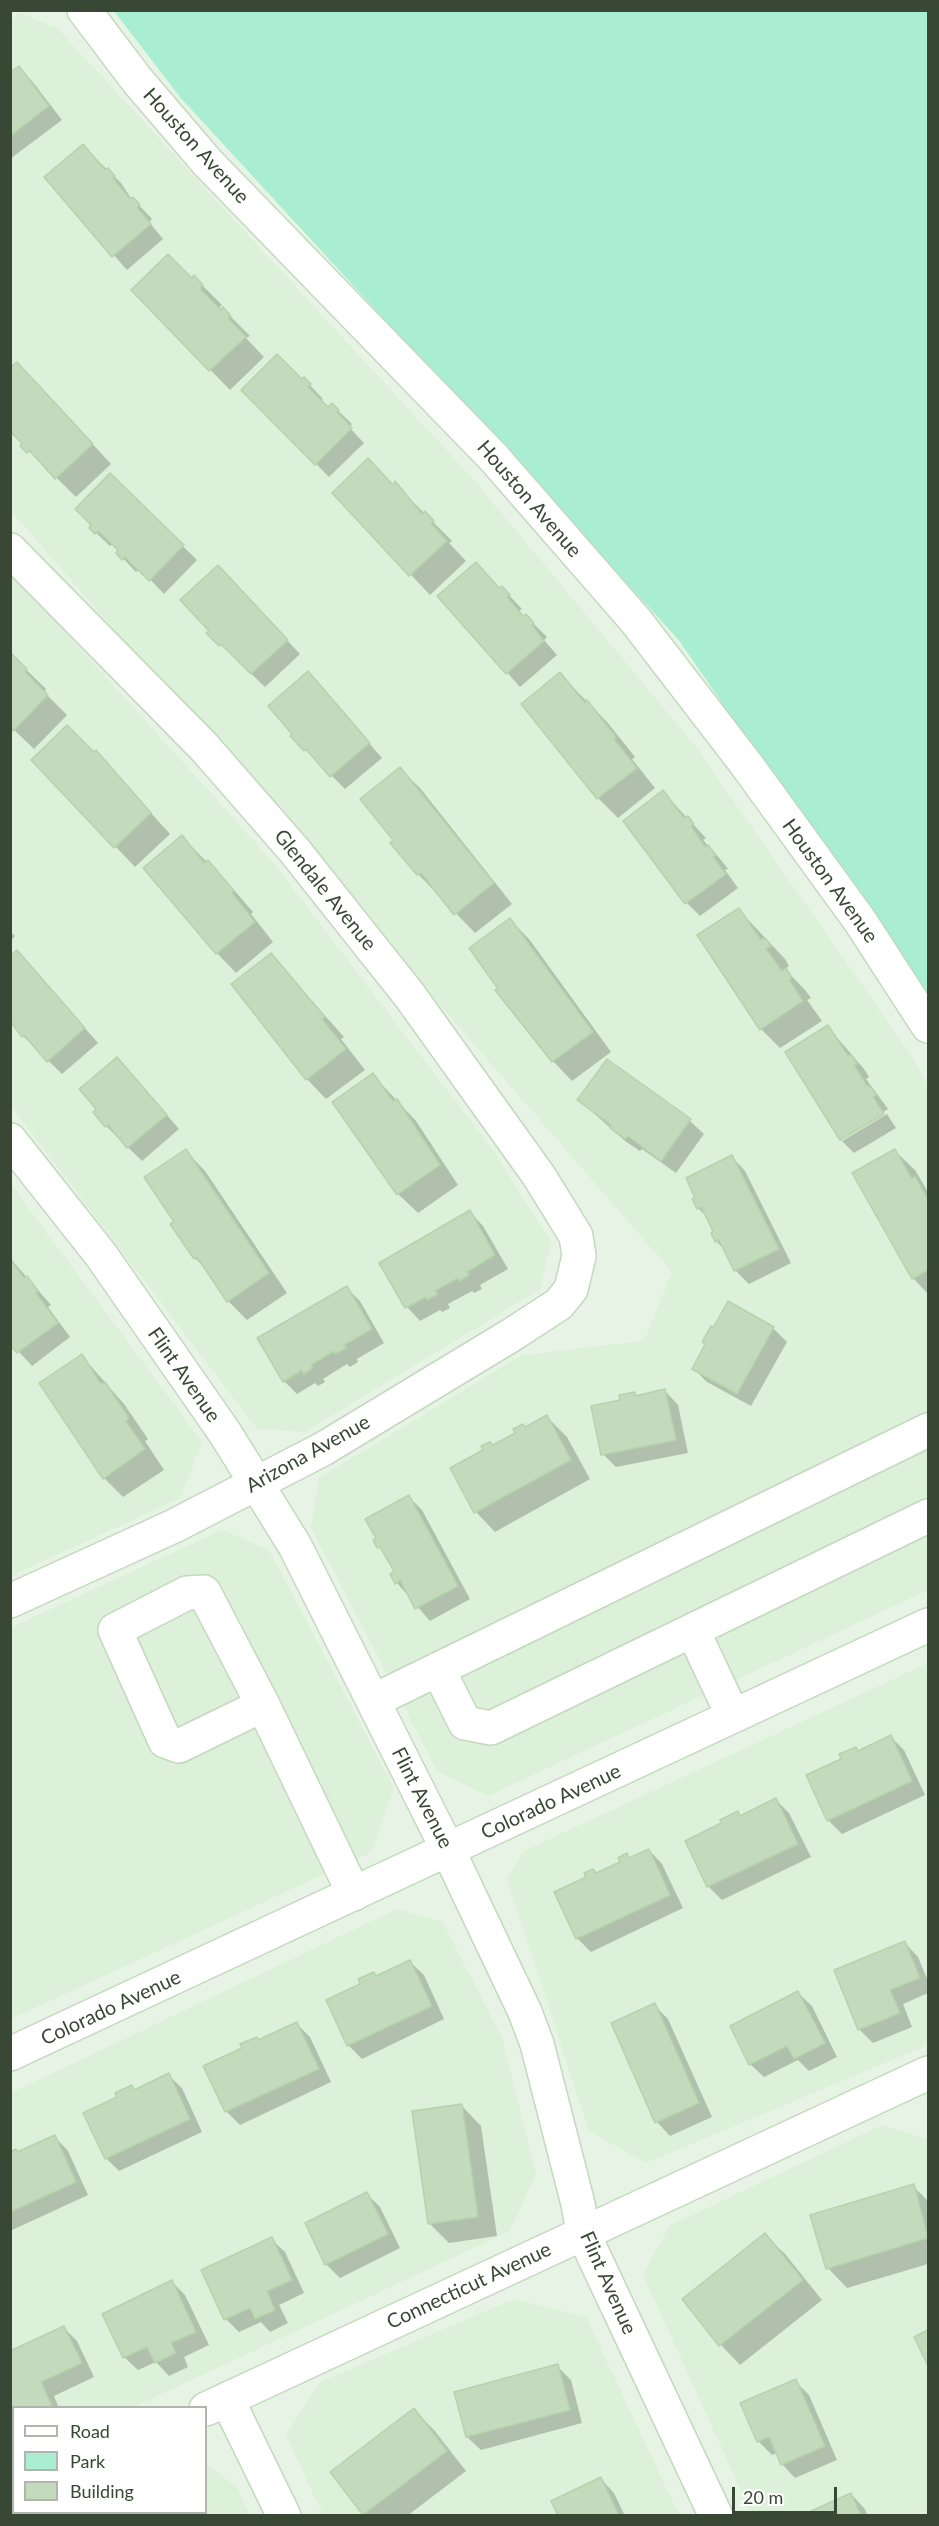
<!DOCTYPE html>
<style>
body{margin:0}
#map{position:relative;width:939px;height:2526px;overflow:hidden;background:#e7f4e5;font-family:Lato,sans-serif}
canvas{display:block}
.frame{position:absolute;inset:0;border:12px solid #394834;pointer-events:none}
.legend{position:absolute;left:12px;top:2406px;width:195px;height:108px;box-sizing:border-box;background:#fff;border:2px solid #b0b6ae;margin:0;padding:8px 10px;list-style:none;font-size:18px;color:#394834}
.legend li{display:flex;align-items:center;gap:12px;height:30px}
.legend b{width:30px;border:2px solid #b0b6ae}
.scale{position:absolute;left:732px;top:2487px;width:105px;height:27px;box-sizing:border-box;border:3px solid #394834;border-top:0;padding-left:8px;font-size:18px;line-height:21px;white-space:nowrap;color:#394834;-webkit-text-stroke:4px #fff;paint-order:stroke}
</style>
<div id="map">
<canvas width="939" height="2526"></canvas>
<div class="frame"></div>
<ul class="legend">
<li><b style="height:8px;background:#fff"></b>Road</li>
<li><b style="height:16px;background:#a9edd2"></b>Park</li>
<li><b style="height:16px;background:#c4dabc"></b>Building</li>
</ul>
<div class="scale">20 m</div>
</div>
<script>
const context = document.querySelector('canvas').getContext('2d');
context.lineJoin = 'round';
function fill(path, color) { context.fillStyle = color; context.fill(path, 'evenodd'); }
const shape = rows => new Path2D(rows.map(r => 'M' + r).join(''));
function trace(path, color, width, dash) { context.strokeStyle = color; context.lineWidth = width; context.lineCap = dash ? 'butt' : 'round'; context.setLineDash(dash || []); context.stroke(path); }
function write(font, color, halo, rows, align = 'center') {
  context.font = font + ' Lato,sans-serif'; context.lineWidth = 6; context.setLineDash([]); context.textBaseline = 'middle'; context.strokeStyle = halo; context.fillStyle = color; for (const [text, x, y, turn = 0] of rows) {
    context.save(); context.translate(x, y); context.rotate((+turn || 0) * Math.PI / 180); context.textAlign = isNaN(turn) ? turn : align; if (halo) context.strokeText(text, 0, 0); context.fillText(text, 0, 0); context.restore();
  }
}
fill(shape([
 [20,13,57,28,474,480,693,743,914,1059,928,1087,928,1590,488,1796,437,1771,311,1527,319,1478,522,1355,644,1341,672,1272,11,511,10,21],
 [11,572,272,861,492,1149,551,1242,540,1289,305,1432,257,1429,11,1106],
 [10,1183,202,1442,180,1498,11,1576],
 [222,1530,269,1550,394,1788,372,1852,11,2019,10,1628],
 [928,1663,928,2045,646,2163,589,2131,507,1879,524,1851],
 [397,1909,443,1922,502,2038,536,2174,510,2231,134,2407,14,2408,13,2464,11,2465,11,2093],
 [882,2125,928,2139,928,2515,752,2515,643,2275,669,2226],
 [514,2299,586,2317,679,2515,323,2515,286,2435,320,2382],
 [206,2464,237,2487,250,2515,57,2515,64,2512,206,2512]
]), '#ddf0d9');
fill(shape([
 [114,11,928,11,928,1001,678,639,180,97]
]), '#a9edd2');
fill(shape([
 [19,68,32,81,62,120,10,159,10,74],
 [83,146,121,183,132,200,133,199,152,219,149,222,163,239,127,270,46,178],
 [194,277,222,305,218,309,221,312,223,309,250,336,246,338,264,357,230,390,133,290,192,280],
 [10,370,36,383,111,464,76,497,10,432],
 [304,379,323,399,321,401,328,409,332,405,352,424,349,427,364,443,329,477,243,390],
 [110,475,197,560,164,594,140,569,136,572,118,553,120,550,113,544,110,546,91,528],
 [395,484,452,541,449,543,466,561,430,595,334,493,394,486],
 [231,581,300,654,265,687,209,633],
 [502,588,522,609,519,611,524,617,526,616,547,637,544,640,557,655,520,687,439,596],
 [10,654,46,689,44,692,67,715,34,749,10,726],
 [308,673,382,758,345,789,292,736],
 [560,674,607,722,635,757,632,759,655,788,618,818,598,798,523,704],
 [96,752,170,834,135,867,33,760],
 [400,769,420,788,512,904,475,933,418,874,395,841],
 [663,792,706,838,703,840,721,860,728,869,725,870,738,888,700,916,687,903,626,821],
 [182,837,227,882,253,912,251,914,273,942,236,973,217,953],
 [739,910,785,959,789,966,785,969,805,990,811,998,807,1000,822,1021,780,1048,761,1029],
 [510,920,529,939,611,1052,572,1081,553,1061,501,989],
 [10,932,15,936,10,941],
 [271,955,344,1037,341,1039,365,1070,326,1099,307,1079],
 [30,966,98,1043,62,1074,23,1036],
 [828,1027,864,1069,869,1077,866,1079,888,1109,842,1137,842,1141,887,1114,896,1128,854,1153,841,1140,787,1052],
 [608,1061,690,1121,704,1134,676,1173,642,1149,640,1151,625,1141,579,1100],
 [130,1072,179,1129,142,1161,106,1126],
 [373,1075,416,1121,458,1185,418,1213,398,1194],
 [186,1151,205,1171,287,1293,247,1320,228,1301,208,1271,195,1258,176,1222],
 [895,1151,915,1170,928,1192,928,1294,913,1278],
 [732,1157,745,1171,791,1263,749,1284,735,1270,725,1250,716,1241,715,1232,708,1218,698,1208],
 [470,1212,483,1226,508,1269,480,1285,482,1289,474,1293,472,1291,448,1304,450,1308,442,1312,440,1310,420,1321,407,1307,381,1264],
 [10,1258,51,1305,48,1307,70,1337,32,1366,10,1342],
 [347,1288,360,1301,384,1343,357,1359,358,1362,350,1367,347,1364,323,1379,325,1382,318,1386,315,1383,297,1394,284,1381],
 [773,1328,787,1342,751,1406,707,1382,694,1369,714,1330],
 [82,1356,124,1404,148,1439,145,1441,164,1470,123,1497,104,1478],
 [665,1391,678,1405,688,1453,616,1467,603,1454,622,1402,634,1394,638,1397],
 [547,1417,567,1437,590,1479,495,1532,476,1512,485,1450],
 [409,1497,422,1510,470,1599,430,1621,397,1583,396,1572,375,1540],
 [891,1737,904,1750,925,1795,842,1834,828,1820,843,1760,855,1748,859,1752],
 [776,1800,789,1813,811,1857,722,1900,708,1886,723,1824,737,1813,741,1817],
 [649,1850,662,1864,683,1908,591,1952,577,1938,597,1875,622,1863,626,1855,631,1859],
 [905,1943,918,1957,928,1981,928,1993,903,2004,912,2027,873,2043,859,2029],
 [410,1962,424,1975,444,2019,362,2059,348,2045,328,2001,362,1985,374,1973,378,1977],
 [798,1993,812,2006,837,2057,809,2071,798,2060,764,2077,750,2064],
 [654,2005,668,2019,712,2117,670,2136,657,2122],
 [297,2024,310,2037,331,2082,240,2125,227,2112,205,2066],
 [168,2075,182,2088,202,2132,119,2171,106,2158,119,2098,132,2087,136,2091],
 [462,2106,481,2126,497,2236,449,2243,429,2223],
 [55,2137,68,2151,88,2195,10,2231,10,2153,18,2154],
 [913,2186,928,2201,928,2264,847,2288,828,2268,812,2216],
 [367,2194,380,2207,400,2248,340,2278,326,2264],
 [765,2235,785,2254,822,2300,740,2365,721,2345,684,2299],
 [271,2239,285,2252,304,2293,279,2305,288,2323,270,2332,261,2322,239,2332,226,2319],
 [172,2282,185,2295,209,2345,184,2357,188,2367,169,2376,156,2362,138,2370,124,2357],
 [64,2328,77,2341,94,2377,54,2396,59,2408,14,2408,14,2425,10,2422,10,2352],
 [557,2366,571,2380,582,2423,481,2450,467,2437],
 [795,2381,809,2395,837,2460,795,2478,782,2464,777,2453,772,2455,758,2441],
 [414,2410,434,2430,466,2471,407,2516,366,2516,333,2473],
 [601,2479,614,2493,625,2516,560,2516],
 [851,2494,864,2508,868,2516,813,2516]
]), '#0003');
const building = shape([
 [19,66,49,106,10,136,10,72,19,66],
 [83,144,105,170,108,168,115,176,113,178,130,199,133,197,140,205,137,207,151,224,112,257,44,177,83,144],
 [168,254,192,278,194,275,203,285,200,289,221,310,223,307,231,316,228,318,246,337,209,371,131,290,168,254],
 [277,354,302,379,304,377,311,384,308,387,328,407,332,403,339,410,337,412,352,428,315,465,241,390,277,354],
 [17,362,93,444,55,479,30,451,27,453,20,446,22,443,10,431,10,367,17,362],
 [368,458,393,485,395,481,422,514,425,511,434,521,431,523,447,541,409,576,332,493,368,458],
 [110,473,184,545,149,581,125,557,122,560,116,553,118,550,98,531,95,534,89,528,91,525,75,509,110,473],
 [476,562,499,588,502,586,510,595,507,597,523,616,526,614,534,623,532,625,544,641,506,674,437,596,476,562],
 [218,565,288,640,251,674,221,644,219,646,206,633,209,631,180,600,218,565],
 [10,652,27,669,25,672,48,695,13,731,10,728,10,652],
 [308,671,370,743,330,777,306,749,304,751,290,736,292,734,268,706,308,671],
 [560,672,585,703,587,700,616,737,614,739,637,768,597,799,521,704,560,672],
 [67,725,94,752,96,750,151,813,114,848,31,760,67,725],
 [400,767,494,883,454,915,421,873,417,875,390,843,393,840,360,799,400,767],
 [663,790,684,818,688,816,694,824,691,826,705,847,708,845,716,855,713,857,726,874,685,904,623,821,663,790],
 [182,835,204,863,208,860,234,891,232,893,255,922,216,954,143,868,182,835],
 [739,908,761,940,765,938,771,946,766,949,782,971,786,968,792,978,789,980,803,1001,760,1030,697,935,739,908],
 [510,918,593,1032,552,1062,495,990,498,989,469,948,510,918],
 [17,950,85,1028,47,1062,24,1035,22,1037,10,1021,10,956,17,950],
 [271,953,325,1017,322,1019,346,1049,306,1080,231,984,271,953],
 [828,1025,848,1056,851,1054,857,1064,854,1065,867,1086,869,1085,876,1095,873,1097,884,1114,840,1140,785,1052,828,1025],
 [117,1057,167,1115,127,1148,108,1125,105,1127,93,1112,96,1109,79,1089,117,1057],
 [607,1059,691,1119,661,1161,628,1136,625,1139,610,1128,611,1125,577,1100,607,1059],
 [373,1073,393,1101,397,1099,440,1165,397,1195,332,1102,373,1073],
 [186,1149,269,1273,227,1302,197,1257,194,1259,170,1224,174,1222,144,1177,186,1149],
 [895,1149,912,1179,915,1176,928,1200,928,1270,912,1279,852,1173,895,1149],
 [732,1155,779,1249,734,1271,719,1240,715,1242,711,1233,713,1231,701,1207,697,1209,692,1199,695,1198,686,1178,732,1155],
 [470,1210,495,1255,467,1272,469,1275,459,1281,458,1278,435,1291,438,1294,427,1300,426,1297,405,1308,379,1263,470,1210],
 [10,1259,24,1278,27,1276,38,1291,36,1293,58,1323,17,1353,10,1345,10,1259],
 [347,1286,372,1329,344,1345,346,1348,335,1354,334,1351,311,1365,313,1368,303,1374,302,1370,283,1382,257,1338,347,1286],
 [728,1301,774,1327,737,1394,692,1369,705,1344,702,1342,711,1326,713,1328,728,1301],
 [82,1354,101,1384,105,1382,129,1418,126,1421,145,1449,103,1479,39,1383,82,1354],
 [665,1389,676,1440,601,1455,591,1406,620,1400,619,1395,635,1392,635,1396,665,1389],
 [547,1415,571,1460,474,1513,450,1468,483,1450,481,1446,490,1442,493,1445,515,1433,513,1429,523,1424,525,1427,547,1415],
 [409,1495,458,1586,415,1609,400,1580,395,1584,390,1574,394,1571,380,1547,377,1548,373,1540,376,1538,365,1519,409,1495],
 [891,1735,912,1781,827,1821,806,1775,841,1759,839,1754,856,1747,858,1751,891,1735],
 [776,1798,798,1844,707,1887,685,1841,721,1823,720,1820,738,1811,740,1816,776,1798],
 [649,1849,670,1895,576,1939,554,1892,586,1877,584,1873,593,1869,596,1873,620,1862,618,1858,627,1853,629,1858,649,1849],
 [905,1941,920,1978,890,1990,900,2013,858,2030,834,1970,905,1941],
 [410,1960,432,2006,347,2046,326,2000,360,1984,358,1979,374,1972,376,1976,410,1960],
 [798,1991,825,2043,794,2059,787,2046,749,2065,730,2026,798,1991],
 [655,2003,699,2103,655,2123,611,2023,655,2003],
 [297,2022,319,2069,225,2112,203,2066,242,2048,240,2044,257,2037,258,2040,297,2022],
 [169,2073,190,2119,105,2159,83,2113,117,2097,115,2093,132,2085,134,2090,169,2073],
 [462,2104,478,2217,428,2224,412,2111,462,2104],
 [55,2135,76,2182,10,2212,10,2152,16,2149,17,2152,55,2135],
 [914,2184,928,2238,826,2269,810,2215,914,2184],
 [367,2192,388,2234,325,2265,305,2223,367,2192],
 [765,2233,803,2280,719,2346,682,2299,765,2233],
 [272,2237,292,2280,267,2291,275,2310,255,2319,250,2308,224,2320,201,2270,272,2237],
 [172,2280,196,2332,171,2343,176,2353,155,2363,147,2347,123,2358,102,2314,172,2280],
 [64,2326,82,2363,41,2382,53,2408,14,2408,14,2417,10,2418,10,2351,64,2326],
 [928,2330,928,2366,914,2337,928,2330],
 [558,2364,570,2410,466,2437,454,2392,558,2364],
 [796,2379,825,2446,781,2465,769,2437,757,2442,740,2403,796,2379],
 [414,2408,447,2451,363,2515,330,2472,414,2408],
 [601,2477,619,2516,558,2516,551,2501,601,2477],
 [851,2493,861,2516,811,2516,809,2512,851,2493]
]);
fill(building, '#c4dabc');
trace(building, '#b5d3ac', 1.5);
const minor = shape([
 [84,10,137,80,207,162,494,458,636,621,746,764,860,921,928,1026],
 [10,550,204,747,294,850,410,996,539,1176,576,1236,579,1256,571,1289,559,1304,513,1334,323,1449,174,1526,10,1601],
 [10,1140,101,1255,225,1433,295,1546,448,1850,525,2012,537,2044,578,2204,583,2233,716,2516],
 [693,1631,733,1716],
 [438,1669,465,1723,491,1728,928,1516],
 [373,1701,928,1430],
 [263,1705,179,1746,165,1741,115,1630,187,1593,204,1592,263,1705,354,1894],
 [10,2054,928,1625],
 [227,2399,284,2516],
 [206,2409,928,2073],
 [10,2500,14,2498]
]);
trace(minor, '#c3d9be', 36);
trace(minor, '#fff', 33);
write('20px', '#394834', '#fff', [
 ["Houston Avenue",196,146,48],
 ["Houston Avenue",529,499,49],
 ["Houston Avenue",830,881,54],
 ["Glendale Avenue",325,890,51],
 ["Flint Avenue",184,1375,55],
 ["Arizona Avenue",308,1454,-29],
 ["Flint Avenue",422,1798,63],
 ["Colorado Avenue",551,1802,-25],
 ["Colorado Avenue",111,2008,-25],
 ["Flint Avenue",608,2283,66],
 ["Connecticut Avenue",469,2286,-25]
]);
</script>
